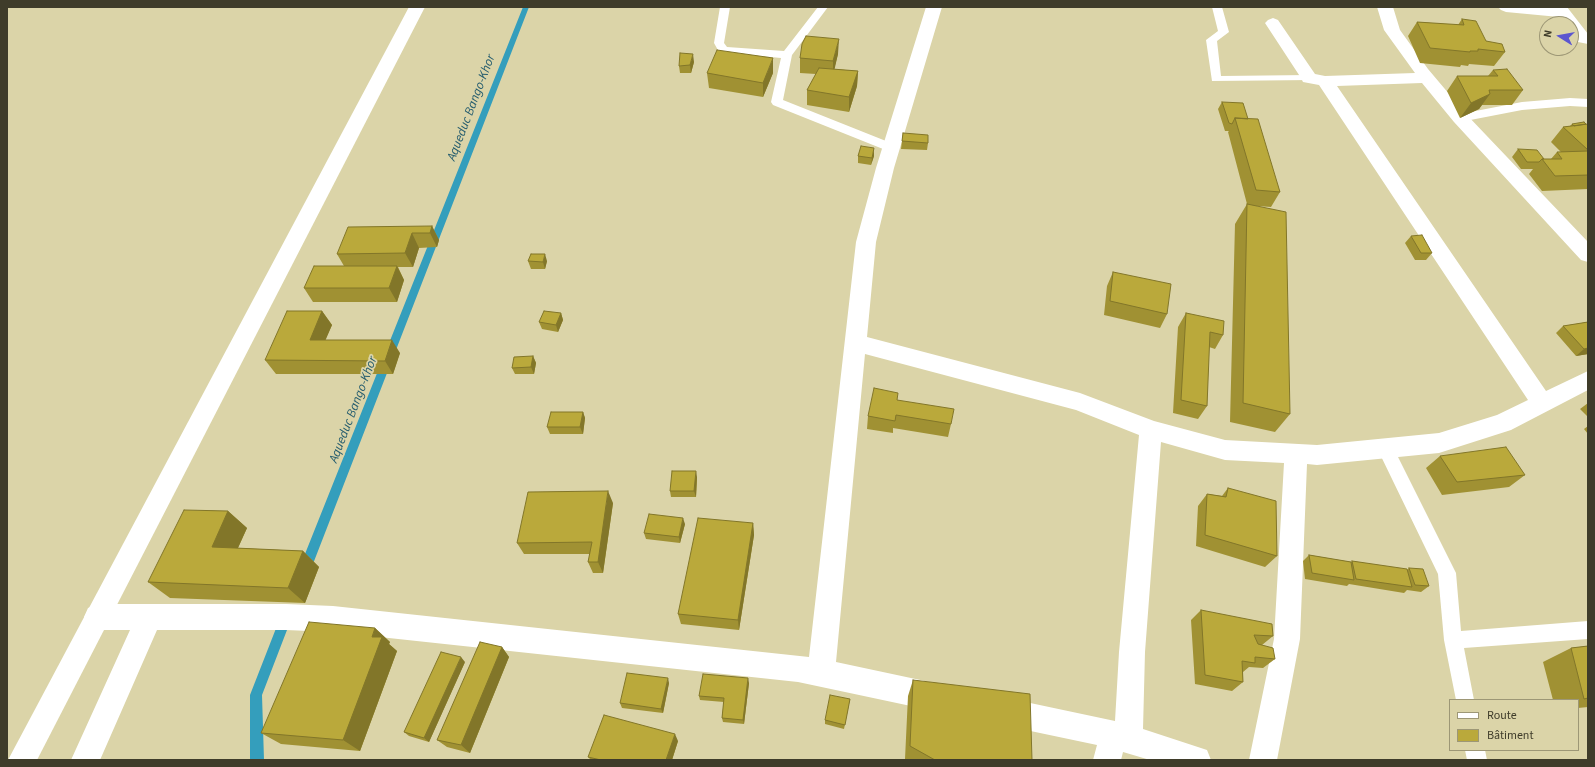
<!DOCTYPE html>
<meta charset="utf-8">
<style>
body{margin:0}
#map{position:relative;width:1595px;height:767px;overflow:hidden;background:#dbd4a8;font-family:"Source Sans 3",sans-serif}
canvas{display:block}
.frame{position:absolute;inset:0;border:8px solid #3f3c2a;pointer-events:none}
.legend{position:absolute;left:1449px;top:699px;width:130px;height:52px;box-sizing:border-box;background:#dbd4a8;border:1px solid #9d9776;margin:0;padding:5px 7px;list-style:none;font-size:12px;color:#3f3c2a}
.legend li{display:flex;align-items:center;gap:8px;height:20px}
.legend b{width:20px;border:1px solid #9d9776}
.north{position:absolute;left:1539px;top:16px;width:40px;height:40px;box-sizing:border-box;background:#dbd4a8;border:1px solid #9d9776;border-radius:50%;rotate:281deg;font-size:11px;font-weight:700;line-height:16px;text-align:center;color:#3f3c2a}
.north::after{content:'';display:block;margin:auto;width:14px;height:18px;background:#5c56cf;clip-path:polygon(50% 0,100% 100%,50% 72%,0 100%)}
</style>
<div id="map">
<canvas width="1595" height="767"></canvas>
<div class="frame"></div>
<ul class="legend">
<li><b style="height:5px;background:#fff"></b>Route</li>
<li><b style="height:11px;background:#baa93b"></b>Bâtiment</li>
</ul>
<div class="north">N</div>
</div>
<script>
const context = document.querySelector('canvas').getContext('2d');
context.lineJoin = 'round';
const shape = rows => new Path2D(rows.map(r => 'M' + r).join(''));
function fill(path, color) { context.fillStyle = color; context.fill(path, 'evenodd'); }
function trace(path, color, width, dash) { context.strokeStyle = color; context.lineWidth = width; context.lineCap = dash ? 'butt' : 'round'; context.setLineDash(dash || []); context.stroke(path); }
function write(font, color, halo, rows, align = 'center') {
  context.font = font + ' "Source Sans 3",sans-serif'; context.lineWidth = 3.5; context.setLineDash([]); context.textBaseline = 'middle'; context.strokeStyle = halo; context.fillStyle = color; for (const [text, x, y, turn = 0] of rows) {
    context.save(); context.translate(x, y); context.rotate((+turn || 0) * Math.PI / 180); context.textAlign = isNaN(turn) ? turn : align; if (halo) context.strokeText(text, 0, 0); context.fillText(text, 0, 0); context.restore();
  }
}
fill(shape([
 [523,7,529,7,311,569,309,573,305,574,301,573,299,569,523,7],
 [286,611,290,613,292,617,262,695,264,760,250,760,250,695,282,613,286,611]
]), '#349ebc');
fill(shape([
 [720,7,730,7,724,43,727,47,784,51,818,7,828,7,792,55,783,100,896,145,898,148,896,151,888,151,773,105,771,102,781,58,719,52,714,43,720,7],
 [1212,7,1222,7,1229,32,1217,41,1221,76,1309,75,1315,78,1313,80,1212,81,1206,40,1218,31,1212,7],
 [1570,98,1588,99,1588,107,1570,106,1522,110,1460,122,1454,118,1460,114,1522,102,1570,98],
 [1385,441,1391,443,1456,573,1461,631,1588,621,1588,639,1464,648,1474,700,1456,700,1444,640,1438,574,1377,448,1379,443,1385,441],
 [1465,750,1485,750,1487,760,1467,760,1465,750]
]), '#fff');
fill(shape([
 [926,7,942,7,894,168,876,242,867,337,1080,393,1154,421,1225,440,1317,445,1439,433,1497,415,1528,400,1319,85,1303,82,1301,78,1265,23,1268,20,1273,18,1278,20,1315,74,1325,76,1415,73,1384,30,1377,7,1393,7,1400,30,1428,69,1466,114,1588,242,1588,262,1581,260,1454,122,1422,83,1337,86,1546,391,1588,371,1588,390,1511,430,1439,453,1317,465,1307,464,1300,639,1277,760,1249,760,1274,639,1284,463,1225,460,1161,442,1145,652,1143,729,1207,750,1211,760,1150,760,1123,752,1121,760,1093,760,1097,745,1002,725,992,721,988,711,992,701,1002,697,1115,721,1119,652,1139,435,1076,410,865,354,836,662,939,684,949,688,953,698,949,708,939,712,798,682,333,632,286,630,157,630,100,760,71,760,130,630,97,630,88,626,84,617,88,608,97,604,286,604,333,606,809,657,856,242,876,168,926,7],
 [1498,7,1567,7,1588,34,1588,44,1578,42,1571,33,1571,24,1564,24,1559,17,1506,12,1501,10,1498,7]
]), '#fff');
fill(shape([
 [409,7,425,7,37,760,8,760,409,7]
]), '#fff');
fill(shape([
 [1462,19,1486,41,1505,52,1494,66,1469,64,1468,66,1461,65,1460,67,1420,63,1408,36,1417,22,1458,25],
 [838,54,834,69,858,71,857,86,849,112,807,105,807,90,816,74,800,73,800,58],
 [694,62,691,73,680,73,679,66],
 [1493,70,1523,90,1512,105,1482,105,1479,109,1460,118,1447,91,1457,76,1488,76],
 [707,73,773,73,763,97,709,88],
 [1222,102,1248,119,1280,192,1271,207,1257,206,1290,414,1275,432,1230,422,1235,224,1247,204,1228,132,1229,131,1225,131,1218,109],
 [1572,124,1588,124,1588,189,1542,191,1529,174,1533,169,1521,169,1512,157,1518,149,1544,159,1551,159,1557,152,1561,152,1551,142,1563,127,1570,126],
 [903,133,928,143,927,150,901,149],
 [858,156,874,156,871,165,858,163],
 [432,226,439,240,437,247,419,248,413,267,398,267,404,280,397,302,313,302,304,288,344,266,337,254],
 [1411,236,1432,253,1426,260,1415,260,1405,243],
 [528,261,547,261,545,269,531,269],
 [1113,272,1167,314,1160,328,1104,315,1107,286],
 [322,311,332,325,325,340,400,353,393,374,276,374,265,360],
 [561,313,563,320,558,332,542,329,539,322],
 [1186,313,1223,335,1215,349,1209,347,1207,406,1198,419,1173,413,1178,327],
 [1588,322,1588,354,1576,356,1556,333,1563,326],
 [533,356,536,363,534,374,515,374,512,368],
 [897,400,951,424,948,437,893,428,893,433,867,429,868,416],
 [1588,403,1588,417,1580,409],
 [583,412,585,418,583,434,550,434,547,427],
 [1588,426,1588,434,1584,429],
 [1440,456,1525,475,1509,487,1442,495,1426,468],
 [697,477,696,497,671,497,670,491],
 [1228,488,1277,556,1265,567,1196,546,1198,506,1207,494,1222,496],
 [613,503,603,573,593,573,588,562,590,554,524,554,517,543],
 [228,511,247,528,238,548,303,551,319,567,305,603,170,598,148,582],
 [753,523,754,535,739,630,681,624,678,614],
 [685,524,680,543,646,539,644,533],
 [1309,555,1351,562,1352,561,1407,570,1409,568,1429,586,1421,592,1407,590,1404,593,1349,584,1347,586,1305,579,1303,561],
 [1201,610,1273,636,1262,645,1275,659,1263,668,1249,667,1243,672,1243,682,1232,691,1195,684,1191,620],
 [375,628,390,642,389,644,397,651,360,751,281,744,261,733],
 [1588,646,1588,707,1578,708,1578,700,1553,700,1543,662,1571,648],
 [502,647,509,657,470,753,447,747,437,740],
 [465,662,429,742,409,736,404,732],
 [913,680,1032,760,907,760,905,759,908,696],
 [669,683,663,713,622,708,620,703],
 [749,683,744,724,723,722,722,718,724,702,700,700,699,696],
 [850,699,844,729,825,724,825,720],
 [678,741,672,760,591,760,588,757]
]), '#a09133');
fill(shape([
 [839,39,838,54,833,76,833,61],
 [693,54,694,62,691,73,690,65],
 [773,58,773,73,763,97,763,83],
 [858,71,857,86,849,112,849,97],
 [1490,94,1479,109,1460,118,1471,103],
 [874,148,874,156,871,165,872,158],
 [432,226,439,240,437,247,430,233],
 [412,233,419,248,413,267,405,253],
 [545,254,547,261,545,269,543,262],
 [397,266,404,280,397,302,389,288],
 [322,311,332,325,320,353,310,340],
 [561,313,563,320,558,332,556,325],
 [392,340,400,353,393,374,385,361],
 [1588,348,1588,354,1576,356,1584,349],
 [533,356,536,363,534,374,531,367],
 [583,412,585,418,583,434,580,427],
 [696,471,697,477,696,497,694,491],
 [608,491,613,503,603,573,598,562],
 [228,511,247,528,231,563,212,547],
 [683,518,685,524,680,543,679,537],
 [753,523,754,535,739,630,738,620],
 [303,551,319,567,305,603,288,588],
 [375,628,390,642,389,644,397,651,360,751,343,740],
 [502,647,509,657,470,753,461,745],
 [461,657,465,662,429,742,424,738],
 [668,678,669,683,663,713,661,709],
 [748,678,749,683,744,724,743,720],
 [675,734,678,741,672,760,666,760]
]), '#827629');
const building = shape([
 [1462,19,1476,21,1486,41,1502,44,1505,52,1478,49,1478,51,1470,51,1470,52,1430,48,1417,22,1464,25,1462,19],
 [806,36,839,39,833,61,800,58,802,44,806,36],
 [717,50,773,58,763,83,707,73,717,50],
 [680,53,693,54,690,65,679,66,680,53],
 [819,68,858,71,849,97,807,90,819,68],
 [1507,69,1523,90,1489,90,1490,94,1471,103,1457,76,1498,76,1493,70,1507,69],
 [1222,102,1243,103,1248,119,1235,118,1232,124,1229,123,1222,102],
 [1235,118,1258,119,1280,192,1256,190,1235,118],
 [1584,122,1586,124,1574,126,1572,124,1584,122],
 [1588,124,1588,150,1563,127,1588,124],
 [903,133,928,135,928,143,902,141,903,133],
 [861,146,874,148,872,158,858,156,861,146],
 [1518,149,1537,150,1544,159,1542,159,1539,162,1527,162,1518,149],
 [1588,151,1588,175,1555,176,1542,159,1562,159,1557,152,1588,151],
 [1247,204,1286,212,1290,414,1243,403,1247,204],
 [432,226,430,233,412,233,405,253,337,254,348,227,432,226],
 [1422,235,1432,253,1421,253,1411,236,1422,235],
 [531,254,545,254,543,262,528,261,531,254],
 [314,266,397,266,389,288,304,288,314,266],
 [1113,272,1171,284,1167,314,1110,301,1113,272],
 [287,311,322,311,310,340,392,340,385,361,265,360,287,311],
 [544,311,561,313,556,325,539,322,544,311],
 [1186,313,1224,321,1223,335,1210,332,1207,406,1181,400,1186,313],
 [1588,322,1588,348,1584,349,1563,326,1588,322],
 [533,356,531,367,512,368,514,357,533,356],
 [874,388,898,393,897,400,954,409,951,424,896,415,895,421,868,416,874,388],
 [551,412,583,412,580,427,547,427,551,412],
 [1506,447,1525,475,1457,482,1440,456,1506,447],
 [672,471,696,471,694,491,670,491,672,471],
 [1228,488,1276,501,1277,556,1205,535,1207,494,1226,497,1228,488],
 [608,491,598,562,588,562,592,542,517,543,528,492,608,491],
 [184,510,228,511,212,547,303,551,288,588,148,582,184,510],
 [649,514,683,518,679,537,644,533,649,514],
 [698,518,753,523,738,620,678,614,698,518],
 [1309,555,1351,562,1354,580,1312,573,1309,555],
 [1352,561,1407,569,1412,587,1356,579,1352,561],
 [1409,568,1423,569,1429,586,1415,585,1409,568],
 [1201,610,1272,624,1273,636,1254,635,1258,644,1273,648,1275,659,1255,657,1255,663,1242,661,1243,682,1205,675,1201,610],
 [309,622,375,628,372,637,382,637,343,740,261,733,309,622],
 [480,642,502,647,461,745,437,740,480,642],
 [1588,646,1588,698,1584,699,1571,648,1588,646],
 [441,652,461,657,424,738,404,732,441,652],
 [627,673,668,678,661,709,620,703,627,673],
 [703,674,748,678,743,720,722,718,724,698,699,696,703,674],
 [913,680,1030,694,1032,760,935,760,910,746,913,680],
 [830,695,850,699,845,725,825,720,830,695],
 [604,715,675,734,666,760,601,760,588,757,604,715]
]);
fill(building, '#baa93b');
trace(building, '#827629', 1);
write('italic 13px', '#265d6e', '#dbd4a8', [
 ["Aqueduc Bango-Khor",472,108,-69],
 ["Aqueduc Bango-Khor",354,410,-69]
]);
</script>
